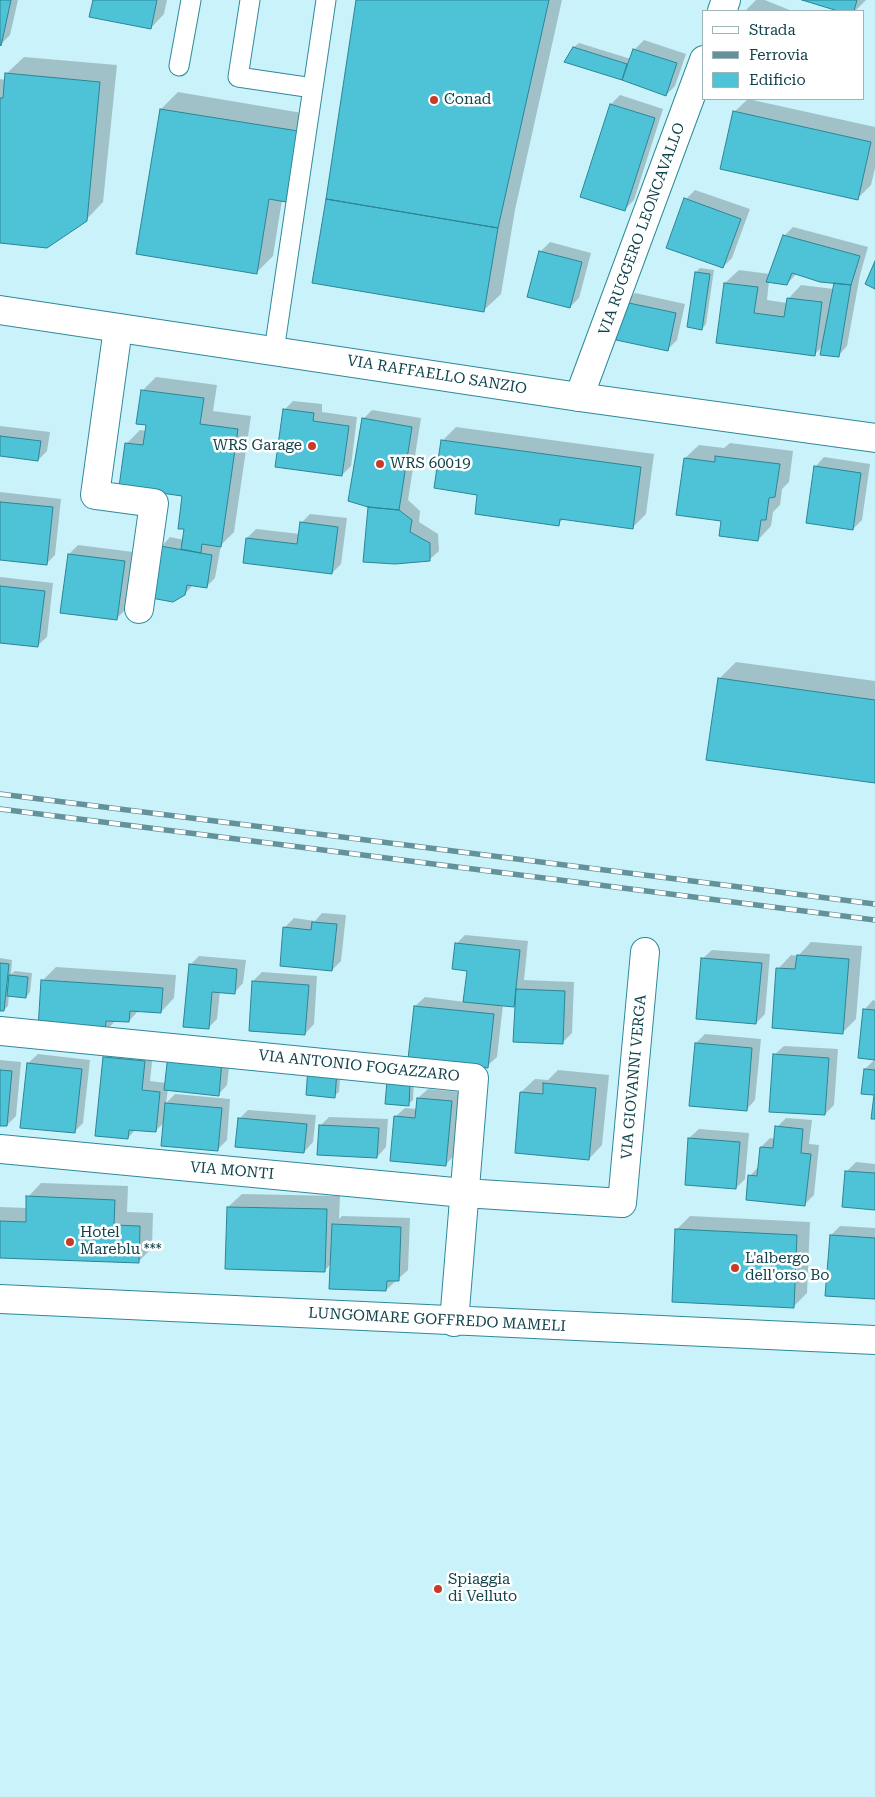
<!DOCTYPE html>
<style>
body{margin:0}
#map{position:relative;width:875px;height:1797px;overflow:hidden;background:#caf2fa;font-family:"Roboto Serif",serif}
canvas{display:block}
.legend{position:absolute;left:702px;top:10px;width:162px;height:90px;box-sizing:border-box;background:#fff;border:1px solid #9fb4b7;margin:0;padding:6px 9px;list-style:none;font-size:15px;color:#10434c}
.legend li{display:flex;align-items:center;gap:10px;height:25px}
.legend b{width:25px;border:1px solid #9fb4b7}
</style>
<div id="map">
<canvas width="875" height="1797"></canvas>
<ul class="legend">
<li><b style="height:6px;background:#fff"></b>Strada</li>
<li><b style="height:6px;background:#64929b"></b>Ferrovia</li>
<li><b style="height:14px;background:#4ec3d7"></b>Edificio</li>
</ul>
</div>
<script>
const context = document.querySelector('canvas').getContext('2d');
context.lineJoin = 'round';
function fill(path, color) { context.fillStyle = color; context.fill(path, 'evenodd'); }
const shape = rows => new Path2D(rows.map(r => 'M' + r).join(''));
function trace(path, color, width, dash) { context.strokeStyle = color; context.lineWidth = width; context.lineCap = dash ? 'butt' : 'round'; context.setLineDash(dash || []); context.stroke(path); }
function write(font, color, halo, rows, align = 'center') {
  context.font = font + ' "Roboto Serif",serif'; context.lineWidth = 5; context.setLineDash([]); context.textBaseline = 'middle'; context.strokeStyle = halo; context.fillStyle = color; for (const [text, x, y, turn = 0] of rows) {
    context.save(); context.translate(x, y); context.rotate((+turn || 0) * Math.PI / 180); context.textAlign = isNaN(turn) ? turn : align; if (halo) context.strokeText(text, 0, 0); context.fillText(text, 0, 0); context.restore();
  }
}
fill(shape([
 [0,0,18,0,10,35,1,44],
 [94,0,167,0,164,14,151,28],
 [357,0,562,0,515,210,501,294,483,311,328,200],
 [756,0,765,0,792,11,745,11],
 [806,0,866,0,855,11,842,11],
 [644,40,686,54,675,86,666,95,624,75,621,78,574,47,579,43,631,59,634,50],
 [24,57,117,65,103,202,86,220,0,241,0,79,6,80,6,74],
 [178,92,314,115,302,184,285,201,282,200,273,256,256,273,161,109],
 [620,95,663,109,634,200,625,209,611,104],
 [748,99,875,127,875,168,871,185,857,199,734,112],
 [695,190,750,209,732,258,723,267,686,199],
 [793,227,868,247,860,275,847,346,838,356,823,346,814,355,717,342,725,283,739,270,770,274,784,236],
 [797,273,835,282,834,289,801,285,788,299,787,303,767,300,769,281,787,284],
 [550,242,591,253,579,298,570,307,540,252],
 [700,268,714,270,706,324,702,329,696,272],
 [635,293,685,304,677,340,668,349,626,303],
 [156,377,217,385,213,411,251,416,234,532,221,545,215,578,206,587,193,585,185,594,161,547,170,537,184,540,184,495,126,444,140,430,147,431,143,390],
 [293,401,322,404,322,412,357,417,351,466,342,475,284,410],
 [372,410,421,418,408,500,420,511,419,522,438,534,439,551,429,560,369,506,363,419],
 [0,426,50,432,47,451,38,460,0,455],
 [456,427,654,454,646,514,632,528,565,518,558,524,479,493,436,487,443,440],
 [730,443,793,451,789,482,782,489,780,505,773,512,771,526,758,540,723,520,685,458,699,445,724,448],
 [824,457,870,464,862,520,853,529,815,467],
 [0,492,61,499,55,555,46,564,0,559],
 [310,514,347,518,341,564,332,573,247,538,256,529,300,534,301,523],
 [78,545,133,552,125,610,116,619,69,554],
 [0,577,53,583,47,637,37,646,0,642],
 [736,662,875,681,875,782,719,679],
 [322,913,346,915,341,961,332,970,284,928,294,918,315,921],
 [465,935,528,941,524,980,574,982,572,1033,563,1042,516,1003,513,1006,503,1005,497,1057,487,1066,415,1006,425,997,465,1002,468,970,456,944],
 [811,942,862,946,856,1019,842,1033,778,969,791,955,798,956],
 [712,950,770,954,765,1014,756,1023,702,959],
 [199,956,246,960,243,983,234,993,220,991,217,1019,208,1028,190,965],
 [0,958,12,960,11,974,15,971,32,973,30,992,26,997,9,995,8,1006,4,1010,0,1010],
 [56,967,176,975,174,998,161,1012,139,1010,129,1021,116,1020,105,1032,43,980],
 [262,972,317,976,314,1024,305,1034,253,981],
 [873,1000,875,1001,875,1059,864,1010],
 [705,1034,761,1039,755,1100,746,1110,696,1043],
 [784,1046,838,1049,834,1105,825,1114,774,1055],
 [114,1048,153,1052,150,1081,166,1083,231,1052,227,1085,218,1095,168,1089,166,1103,175,1094,230,1099,227,1140,218,1149,165,1122,155,1131,136,1129,128,1138,104,1057],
 [38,1054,90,1060,83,1123,74,1132,28,1063],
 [875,1059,875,1094,865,1069],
 [0,1060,21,1062,16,1116,7,1125,0,1124],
 [341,1066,339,1092,334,1096,309,1068],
 [558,1070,609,1075,602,1145,589,1159,521,1092,535,1079,548,1080],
 [414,1078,413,1100,408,1104,386,1103],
 [428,1089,460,1092,455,1155,446,1164,395,1117,405,1108,417,1109,418,1098],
 [248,1110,316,1115,313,1142,304,1152,239,1119],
 [329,1117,388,1119,386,1147,377,1157,320,1126],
 [786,1118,812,1120,809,1144,819,1145,814,1195,805,1204,750,1176,759,1166,761,1147,770,1138,775,1139,777,1127],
 [699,1129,749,1133,745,1179,736,1188,689,1138],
 [856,1162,875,1164,875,1208,847,1171],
 [41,1183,128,1186,127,1212,153,1213,152,1248,138,1262,0,1257,0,1207,27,1208,28,1197],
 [242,1194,340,1196,339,1219,342,1216,410,1218,408,1270,386,1290,331,1264,324,1271,228,1207],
 [690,1216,810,1222,807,1293,794,1306,676,1230],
 [840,1226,875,1228,875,1298,831,1235]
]), '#0003');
const building = shape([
 [0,0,11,0,1,46,0,45,0,0],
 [93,0,157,0,151,29,89,17,93,0],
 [356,0,549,0,498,228,326,199,356,0],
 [802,0,857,0,854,11,838,11,802,0],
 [573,47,627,64,622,80,564,62,573,47],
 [633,49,677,63,666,96,622,80,633,49],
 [5,73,100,82,87,221,47,248,0,243,0,98,3,98,5,73],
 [610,104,655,118,625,211,580,197,610,104],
 [160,109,298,131,286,202,269,199,257,274,136,254,160,109],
 [733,111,871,142,858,200,720,169,733,111],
 [684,198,741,219,723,268,666,248,684,198],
 [326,199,498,228,484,312,312,283,326,199],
 [783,235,860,256,851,285,820,282,792,273,787,285,766,282,783,235],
 [539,251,582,262,570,308,527,297,539,251],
 [875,261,875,289,865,284,875,261],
 [695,272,710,274,702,330,687,327,695,272],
 [724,283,758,287,754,313,784,317,787,298,822,302,815,356,716,343,724,283],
 [834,283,851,285,839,357,820,355,834,283],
 [624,302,676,313,668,351,616,340,624,302],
 [141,390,204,398,200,424,238,429,221,547,202,544,201,553,181,549,184,529,178,529,182,496,119,487,125,443,143,445,146,425,136,424,141,390],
 [283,409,314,413,313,421,349,426,342,476,275,467,283,409],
 [362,418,412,427,399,510,368,507,348,501,362,418],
 [0,436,41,441,38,461,0,456,0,436],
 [441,440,641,467,633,529,560,519,559,526,475,514,477,495,434,488,441,440],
 [715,456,780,464,775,497,769,498,766,520,761,520,758,541,719,536,721,521,676,515,684,458,715,462,715,456],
 [814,466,861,473,853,530,806,523,814,466],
 [0,502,53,507,47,565,0,560,0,502],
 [368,507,399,510,412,520,410,532,430,543,430,561,395,564,363,562,368,507],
 [300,522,338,527,332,574,243,563,246,538,297,544,300,522],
 [160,546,212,555,207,588,187,585,185,595,173,602,151,598,160,546],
 [68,554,125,561,117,620,60,613,68,554],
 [0,586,45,591,38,647,0,643,0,586],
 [718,678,875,700,875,783,706,760,718,678],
 [312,922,337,924,332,971,280,966,283,927,311,930,312,922],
 [455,943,520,950,514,1007,463,1002,467,971,452,969,455,943],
 [797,955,849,959,843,1034,772,1028,776,968,795,969,797,955],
 [701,958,762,963,756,1024,696,1019,701,958],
 [0,963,9,964,4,1011,0,1011,0,963],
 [189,964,237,969,235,994,212,992,209,1029,183,1027,189,964],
 [9,975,28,977,26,998,7,996,9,975],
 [41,980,163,988,161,1013,130,1011,129,1022,106,1021,105,1033,38,1029,41,980],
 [252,981,309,985,305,1035,249,1031,252,981],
 [516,989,565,991,563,1044,513,1042,516,989],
 [414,1006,494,1014,488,1068,408,1059,414,1006],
 [863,1009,875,1010,875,1060,858,1058,863,1009],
 [695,1043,752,1048,747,1111,689,1106,695,1043],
 [773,1054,829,1058,825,1115,769,1112,773,1054],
 [168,1055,222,1061,219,1096,164,1090,168,1055],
 [103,1057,145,1061,142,1090,160,1092,156,1132,129,1130,128,1139,95,1136,103,1057],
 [27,1063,82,1069,75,1133,20,1128,27,1063],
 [308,1068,337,1070,335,1098,306,1095,308,1068],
 [864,1069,875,1070,875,1119,871,1119,874,1095,861,1094,864,1069],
 [0,1070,12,1071,7,1126,0,1126,0,1070],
 [387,1081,410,1082,409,1106,385,1104,387,1081],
 [543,1083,596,1088,589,1160,515,1153,520,1092,543,1094,543,1083],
 [417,1098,452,1101,446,1166,390,1161,394,1116,415,1118,417,1098],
 [165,1103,222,1108,218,1151,161,1146,165,1103],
 [238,1118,307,1124,304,1153,235,1147,238,1118],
 [319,1125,379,1128,377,1158,317,1155,319,1125],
 [775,1126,803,1129,801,1153,811,1154,805,1206,746,1200,748,1175,757,1176,760,1147,773,1148,775,1126],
 [688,1138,740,1142,736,1189,685,1185,688,1138],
 [845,1171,875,1173,875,1210,842,1207,845,1171],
 [26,1196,115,1200,114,1225,140,1226,139,1263,0,1258,0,1221,26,1222,26,1196],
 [227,1207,327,1209,325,1272,225,1269,227,1207],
 [332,1224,401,1227,399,1281,387,1281,386,1291,329,1289,332,1224],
 [675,1229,797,1235,794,1308,672,1302,675,1229],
 [830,1235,875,1238,875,1299,825,1296,830,1235]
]);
fill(building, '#4ec3d7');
trace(building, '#2a8595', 1);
const service = shape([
 [250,0,238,77,313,88],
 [179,66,191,0],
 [274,351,326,0]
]);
const minor = shape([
 [722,11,726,0],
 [118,328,95,495,154,503,139,609],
 [579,397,704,60],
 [0,1031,474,1078,454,1322],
 [0,1149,464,1193,622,1203,645,952],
 [0,1299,875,1340]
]);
const secondary = shape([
 [0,310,579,397,875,438]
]);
trace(service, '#2e8998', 21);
trace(minor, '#2e8998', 30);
trace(secondary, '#2e8998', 30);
trace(service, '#fff', 19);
trace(minor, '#fff', 28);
trace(secondary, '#fff', 28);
const rail = shape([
 [0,794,875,904],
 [0,809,875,920]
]);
trace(rail, '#64929b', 5.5);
trace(rail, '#fff', 4, [11]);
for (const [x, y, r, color] of [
 [434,100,5,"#c73b28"],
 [312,446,5,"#c73b28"],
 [380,464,5,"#c73b28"],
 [70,1242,5,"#c73b28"],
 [735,1268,5,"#c73b28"],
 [438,1589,5,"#c73b28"]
]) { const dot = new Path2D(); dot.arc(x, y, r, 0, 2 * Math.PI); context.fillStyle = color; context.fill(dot); trace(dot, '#fff', 2); }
write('15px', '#10434c', '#fff', [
 ["Conad",444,100],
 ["WRS Garage",302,446,"right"],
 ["WRS 60019",390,464],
 ["Hotel",80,1233],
 ["Mareblu ***",80,1250],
 ["L'albergo",745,1259],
 ["dell'orso Bo",745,1276],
 ["Spiaggia",448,1580],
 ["di Velluto",448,1597]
], 'left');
write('15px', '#10434c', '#fff', [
 ["VIA RUGGERO LEONCAVALLO",642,229,-70],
 ["VIA RAFFAELLO SANZIO",437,375,9],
 ["VIA ANTONIO FOGAZZARO",359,1066,6],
 ["VIA GIOVANNI VERGA",634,1077,-85],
 ["VIA MONTI",232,1171,5],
 ["LUNGOMARE GOFFREDO MAMELI",437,1320,3]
]);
</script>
